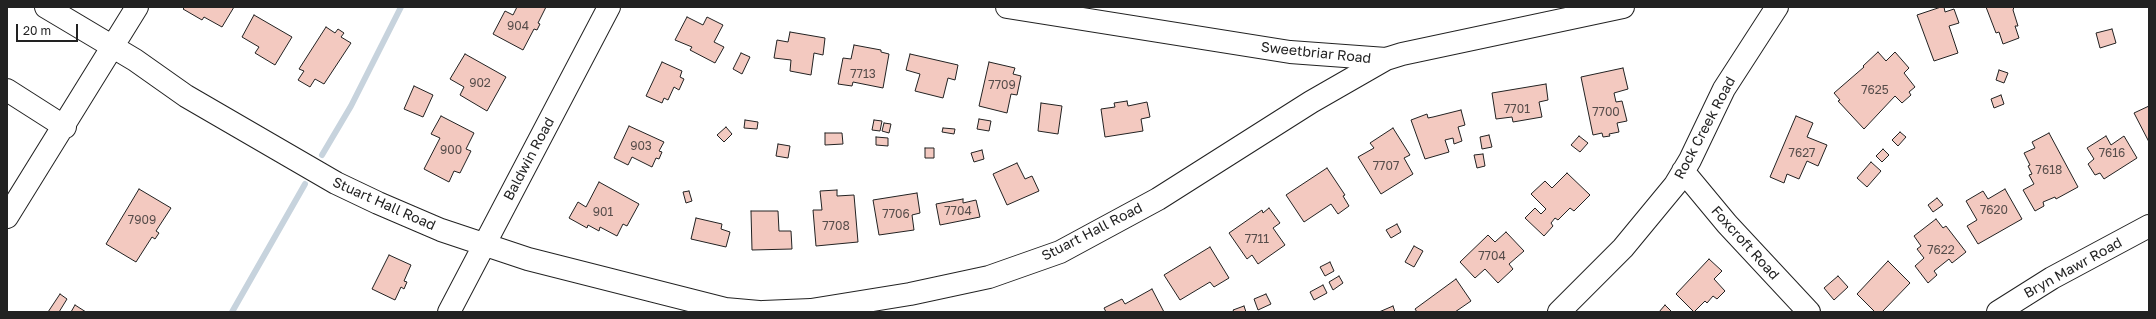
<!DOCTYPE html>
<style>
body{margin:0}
#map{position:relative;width:2156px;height:319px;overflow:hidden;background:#fff;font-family:"Golos Text",sans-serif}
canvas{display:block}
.frame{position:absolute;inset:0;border:8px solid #222;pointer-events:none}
.scale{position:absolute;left:16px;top:24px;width:62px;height:18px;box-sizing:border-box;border:2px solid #222;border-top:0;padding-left:5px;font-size:12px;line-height:14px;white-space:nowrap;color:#222;-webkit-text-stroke:3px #fff;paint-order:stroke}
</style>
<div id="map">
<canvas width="2156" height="319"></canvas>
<div class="frame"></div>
<div class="scale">20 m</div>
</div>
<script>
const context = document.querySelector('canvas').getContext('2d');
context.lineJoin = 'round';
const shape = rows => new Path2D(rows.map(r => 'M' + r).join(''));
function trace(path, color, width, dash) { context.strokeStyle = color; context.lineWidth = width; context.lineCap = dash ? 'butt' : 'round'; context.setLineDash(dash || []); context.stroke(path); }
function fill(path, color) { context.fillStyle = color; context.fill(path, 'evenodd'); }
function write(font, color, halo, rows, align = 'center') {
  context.font = font + ' "Golos Text",sans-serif'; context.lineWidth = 3; context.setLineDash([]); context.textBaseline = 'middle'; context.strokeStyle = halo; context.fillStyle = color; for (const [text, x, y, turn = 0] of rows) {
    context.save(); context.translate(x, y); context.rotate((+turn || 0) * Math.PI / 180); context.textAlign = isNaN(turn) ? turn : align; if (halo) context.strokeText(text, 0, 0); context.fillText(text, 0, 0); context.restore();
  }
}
trace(shape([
 [322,155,351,106,401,7],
 [232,312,305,184]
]), '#c7d3dd', 6);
const building = shape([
 [185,7,234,7,222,27,204,17,202,20,183,9,185,7],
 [517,7,546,7,538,23,540,24,537,30,534,29,523,50,493,34,505,11,513,15,517,7],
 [1941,7,1944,7,1945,12,1954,9,1959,23,1949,26,1958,53,1934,61,1917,15,1941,7],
 [1986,7,2014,7,2013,10,2018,26,2015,26,2019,38,2003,44,1999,32,1996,33,1986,7],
 [254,15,292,37,275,65,255,53,259,47,242,37,254,15],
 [687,17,703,25,707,17,723,25,714,42,724,47,715,63,690,50,692,47,675,40,687,17],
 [326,27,335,33,338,29,344,33,341,37,351,43,324,84,315,79,310,87,298,80,304,71,299,69,326,27],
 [2112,29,2116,43,2100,48,2096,33,2112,29],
 [790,32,825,38,823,55,814,53,811,75,790,71,791,60,774,58,777,40,788,42,790,32],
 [854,45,881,50,881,52,889,54,883,88,853,82,852,86,838,84,843,58,851,59,854,45],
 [1878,52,1886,61,1895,52,1909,68,1904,73,1915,87,1909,92,1911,95,1902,103,1895,96,1864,129,1838,101,1840,100,1834,93,1864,67,1863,66,1878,52],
 [741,53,750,57,742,74,733,69,741,53],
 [465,54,506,77,487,111,460,95,464,87,450,79,465,54],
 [910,54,958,65,955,80,948,78,943,98,915,91,920,74,906,70,910,54],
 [662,62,682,71,680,77,684,79,679,90,674,87,668,100,664,98,662,103,646,96,662,62],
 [989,62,1015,68,1013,74,1021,76,1017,95,1011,94,1007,113,979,106,989,62],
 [1623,68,1628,89,1614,93,1616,102,1622,101,1627,121,1617,123,1619,132,1609,134,1610,136,1603,137,1602,133,1593,135,1581,77,1623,68],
 [1999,70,2008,73,2004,83,1996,80,1999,70],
 [1546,84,1548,100,1539,102,1542,117,1513,122,1512,117,1496,119,1492,93,1546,84],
 [414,86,433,95,423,117,404,109,414,86],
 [2001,95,2004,104,1994,108,1991,99,2001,95],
 [1127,101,1128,106,1147,102,1150,117,1141,119,1143,131,1105,137,1101,109,1115,107,1114,103,1127,101],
 [1041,103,1062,106,1058,134,1038,131,1041,103],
 [2149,106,2149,142,2134,113,2149,106],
 [1461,110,1465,125,1458,127,1462,141,1454,144,1453,138,1445,140,1449,152,1425,159,1411,120,1427,114,1428,118,1433,117,1461,110],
 [441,116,474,133,466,149,471,151,460,173,454,171,449,182,424,169,440,138,431,134,441,116],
 [1796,116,1813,123,1807,137,1827,145,1818,166,1807,161,1799,179,1787,174,1784,183,1770,177,1796,116],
 [979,119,991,121,989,131,977,129,979,119],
 [745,120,758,122,757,129,744,128,745,120],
 [874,120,882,121,880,131,872,130,874,120],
 [884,123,891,124,889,133,882,131,884,123],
 [629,126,664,142,659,151,662,152,659,159,656,158,652,167,632,157,628,165,614,158,629,126],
 [726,127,732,134,724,142,717,135,726,127],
 [943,128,955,129,954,134,942,132,943,128],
 [1393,128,1410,155,1404,158,1413,174,1381,194,1358,157,1374,148,1370,143,1393,128],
 [1900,132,1906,137,1898,146,1892,140,1900,132],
 [825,133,842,133,843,144,825,145,825,133],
 [2049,133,2078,187,2056,199,2055,197,2043,202,2044,206,2035,211,2023,190,2034,184,2029,175,2032,174,2028,166,2030,165,2024,153,2035,148,2032,142,2049,133],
 [1489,135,1492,147,1482,149,1480,137,1489,135],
 [1579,136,1588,143,1580,152,1571,145,1579,136],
 [2106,136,2111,145,2124,136,2137,158,2104,179,2100,173,2095,175,2088,164,2094,159,2087,148,2106,136],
 [876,137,888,138,888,146,876,145,876,137],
 [778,144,790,146,788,158,776,156,778,144],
 [925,148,934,148,934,158,925,158,925,148],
 [1883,149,1889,155,1882,162,1876,156,1883,149],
 [982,150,984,159,974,162,971,153,982,150],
 [1483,154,1485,166,1477,168,1474,155,1483,154],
 [1871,162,1881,171,1867,187,1857,178,1871,162],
 [1017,163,1025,179,1032,176,1039,191,1007,205,993,174,1017,163],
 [1327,168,1345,195,1343,196,1349,206,1338,214,1331,204,1304,222,1286,195,1327,168],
 [1567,173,1590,195,1574,211,1570,208,1558,220,1555,218,1551,223,1553,226,1544,236,1525,218,1535,208,1541,214,1546,209,1531,194,1545,181,1552,188,1567,173],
 [599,182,639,204,627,226,623,224,617,236,600,227,599,231,588,225,587,228,569,218,578,202,586,207,599,182],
 [139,189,171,208,156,231,159,233,155,239,152,237,136,262,106,244,139,189],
 [2005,189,2022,219,1978,244,1967,226,1977,220,1966,201,1983,191,1988,199,2005,189],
 [837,190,837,196,854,195,858,242,816,246,813,210,822,210,820,191,837,190],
 [689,191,692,201,686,203,683,192,689,191],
 [917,193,920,213,912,215,914,230,879,235,873,200,917,193],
 [1937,198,1943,205,1933,212,1928,205,1937,198],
 [963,199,963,203,976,200,980,217,940,225,936,204,963,199],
 [1269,208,1280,223,1273,228,1285,245,1258,264,1252,255,1247,259,1229,233,1262,210,1263,213,1269,208],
 [751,211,778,211,779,231,791,231,792,249,752,250,751,211],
 [696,218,722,224,721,229,730,232,726,247,691,239,696,218],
 [1936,219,1943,228,1946,226,1966,252,1952,263,1949,259,1934,271,1937,275,1928,283,1915,266,1924,258,1917,249,1921,246,1914,236,1936,219],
 [1397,224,1401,232,1391,238,1386,230,1397,224],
 [1506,232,1524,251,1509,264,1513,269,1498,283,1485,269,1475,278,1460,262,1488,235,1495,242,1506,232],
 [1414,246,1423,251,1414,267,1405,262,1414,246],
 [1210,247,1229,278,1214,287,1210,282,1180,300,1164,275,1210,247],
 [389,255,411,265,404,281,407,282,404,289,401,287,395,300,372,289,389,255],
 [1709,259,1722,271,1714,279,1725,291,1717,299,1713,296,1707,303,1705,301,1694,312,1676,294,1709,259],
 [1888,261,1910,283,1882,312,1875,312,1857,294,1888,261],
 [1330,262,1334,271,1325,276,1320,267,1330,262],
 [1339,276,1343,283,1333,290,1329,282,1339,276],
 [1838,276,1848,287,1834,300,1824,288,1838,276],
 [1456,279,1471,301,1455,312,1417,312,1415,309,1456,279],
 [1323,285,1327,293,1314,300,1310,292,1323,285],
 [1152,289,1164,312,1106,312,1104,308,1122,299,1125,304,1152,289],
 [60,294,67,299,59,312,48,312,60,294],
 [1266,294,1271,304,1258,310,1254,299,1266,294],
 [75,305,86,312,71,312,75,305],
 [1665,305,1672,312,1659,312,1665,305],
 [1244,306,1246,312,1234,312,1233,310,1244,306],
 [1393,306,1395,312,1379,312,1393,306]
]);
fill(building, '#f3c9c0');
trace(building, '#222', 1);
const minor = shape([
 [46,7,135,60,186,96,336,183,378,203,441,230,528,259,725,309,759,312],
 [1007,7,1290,52,1386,59,1402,54,1623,7],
 [7,90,65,127],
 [1683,171,1727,224,1809,312],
 [7,217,137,7],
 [449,312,609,7],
 [763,312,811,310,910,294,989,277,1060,252,1158,199,1311,102,1386,59],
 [1559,312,1623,248,1675,185,1690,160,1724,89,1777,7],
 [1998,312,2052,278,2149,226]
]);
trace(minor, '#222', 24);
trace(minor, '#fff', 22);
write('12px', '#564c4a', null, [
 ["904",518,26],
 ["7713",863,74],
 ["902",480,83],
 ["7709",1002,85],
 ["7625",1875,90],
 ["7701",1517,109],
 ["7700",1606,112],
 ["903",641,146],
 ["900",451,150],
 ["7627",1802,153],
 ["7616",2112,153],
 ["7707",1386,166],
 ["7618",2049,170],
 ["7620",1994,210],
 ["7704",958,211],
 ["901",603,212],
 ["7706",896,214],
 ["7909",142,220],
 ["7708",836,226],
 ["7711",1257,239],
 ["7622",1941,250],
 ["7704",1492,256]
]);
write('14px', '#222', '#fff', [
 ["Sweetbriar Road",1316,53,6],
 ["Rock Creek Road",1705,128,-62],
 ["Baldwin Road",529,159,-62],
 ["Stuart Hall Road",384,204,24],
 ["Stuart Hall Road",1092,232,-27],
 ["Foxcroft Road",1745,243,48],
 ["Bryn Mawr Road",2073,268,-29]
]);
</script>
